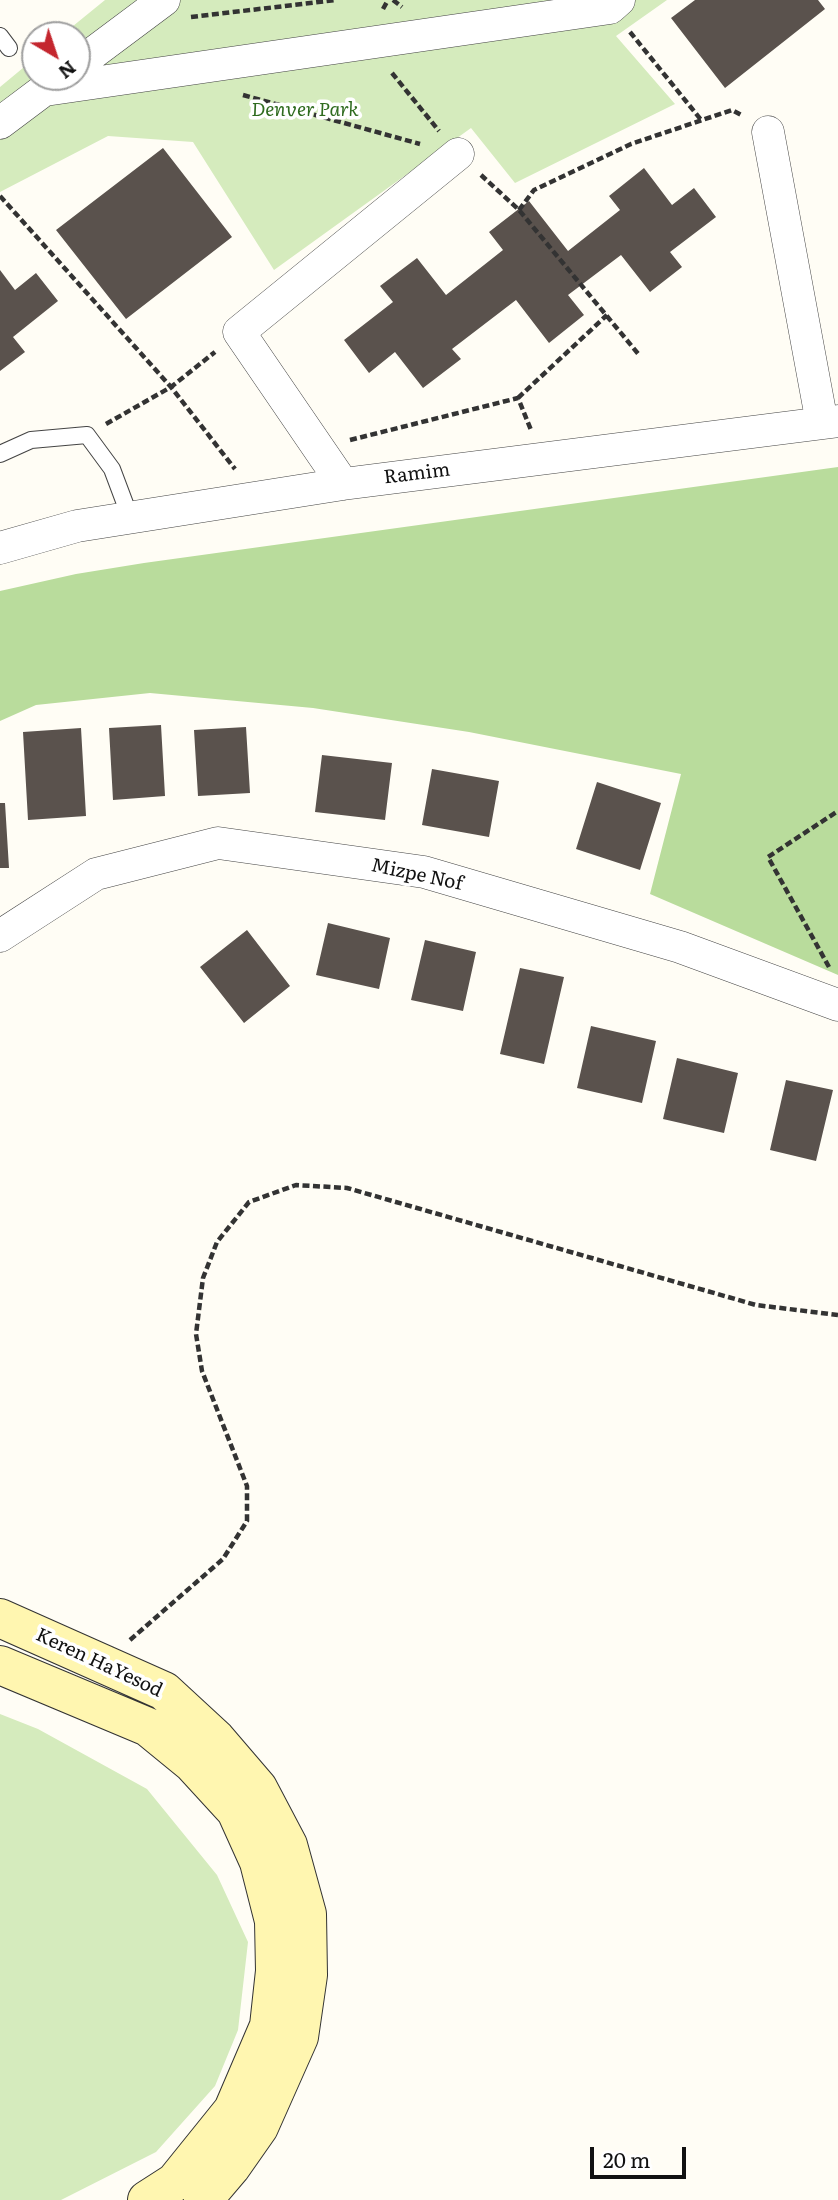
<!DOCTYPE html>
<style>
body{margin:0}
#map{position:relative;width:838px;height:2200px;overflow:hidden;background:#fffdf5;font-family:Literata,serif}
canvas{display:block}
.north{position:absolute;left:21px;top:21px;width:70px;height:70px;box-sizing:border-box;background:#fff;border:2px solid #a0a0a0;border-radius:50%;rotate:141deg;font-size:19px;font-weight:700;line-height:28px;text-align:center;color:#111}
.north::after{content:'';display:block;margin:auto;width:24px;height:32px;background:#c4262e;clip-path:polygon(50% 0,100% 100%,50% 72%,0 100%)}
.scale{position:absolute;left:590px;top:2147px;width:96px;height:32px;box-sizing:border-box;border:4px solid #111;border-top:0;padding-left:9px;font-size:21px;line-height:24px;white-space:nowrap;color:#111;-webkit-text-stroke:5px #fff;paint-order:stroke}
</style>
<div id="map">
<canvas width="838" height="2200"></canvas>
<div class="north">N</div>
<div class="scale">20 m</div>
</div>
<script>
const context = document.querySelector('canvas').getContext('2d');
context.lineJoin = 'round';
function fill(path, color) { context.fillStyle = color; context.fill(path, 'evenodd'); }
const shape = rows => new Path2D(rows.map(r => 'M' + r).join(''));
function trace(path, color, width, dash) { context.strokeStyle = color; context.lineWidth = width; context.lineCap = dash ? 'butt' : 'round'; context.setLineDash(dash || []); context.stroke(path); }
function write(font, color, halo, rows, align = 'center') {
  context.font = font + ' Literata,serif'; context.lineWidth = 7; context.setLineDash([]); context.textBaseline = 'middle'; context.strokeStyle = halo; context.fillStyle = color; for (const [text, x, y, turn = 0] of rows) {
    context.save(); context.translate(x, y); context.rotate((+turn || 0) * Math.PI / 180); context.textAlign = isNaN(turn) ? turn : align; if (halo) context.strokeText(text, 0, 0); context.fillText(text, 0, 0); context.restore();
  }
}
fill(shape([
 [105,0,667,0,616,36,675,104,515,183,471,128,274,270,193,142,108,136,0,192,0,87,35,58,35,77,77,77,77,35,62,35],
 [0,1714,38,1729,147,1789,217,1875,248,1942,238,2030,215,2086,156,2152,61,2200,0,2200]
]), '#d5ebbd');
fill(shape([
 [838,467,838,975,650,894,681,774,469,732,313,708,150,693,36,705,0,721,0,591,76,574,144,563]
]), '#b9dc9c');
fill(shape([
 [695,0,818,0,825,9,725,88,671,18],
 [163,148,232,237,126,319,56,230],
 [644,168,672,205,694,188,716,217,670,252,682,267,650,292,621,255,568,295,584,315,549,343,516,300,452,349,461,359,423,388,395,352,369,373,344,340,393,302,380,286,417,258,446,295,503,250,489,232,529,201,568,251,620,210,609,196],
 [0,270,15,290,36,273,58,301,13,337,25,352,0,371],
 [161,725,165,796,113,800,109,728],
 [246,727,250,793,198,796,194,730],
 [81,728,86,816,28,820,23,732],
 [322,755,392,763,385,820,315,812],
 [432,769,499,781,489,837,422,825],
 [597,782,661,803,640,870,576,849],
 [0,803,5,803,9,868,0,868],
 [328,923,390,938,379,989,316,975],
 [247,930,290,986,244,1023,200,967],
 [425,940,476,952,463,1011,411,1000],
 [520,968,564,977,544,1064,500,1054],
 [591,1026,656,1041,642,1103,577,1088],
 [677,1058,738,1073,724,1133,663,1119],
 [786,1080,833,1090,816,1161,770,1150]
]), '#5a524d');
const lane = shape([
 [0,36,9,48],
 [0,454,31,440,87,435,112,469,130,517]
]);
const street = shape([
 [77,65,164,0],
 [45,90,610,8,619,0],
 [0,123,60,78],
 [768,132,822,423],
 [343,484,239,332,458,154],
 [0,548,77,526,343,484,838,421],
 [0,936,96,874,218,843,424,872,680,947,838,1005]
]);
const secondary = shape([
 [0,1618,164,1691,216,1739,258,1788,288,1845,307,1914,308,1975,299,2037,259,2127,231,2167,203,2200],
 [0,1665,148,1727,192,1763,236,1811,259,1862,274,1921,275,1971,269,2026,233,2110,175,2182,147,2200]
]);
trace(lane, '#444', 18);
trace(street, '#444', 33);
trace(secondary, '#333', 40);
trace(shape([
 [393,0,402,7],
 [383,9,388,0],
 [191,17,336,0],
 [630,32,702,121],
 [392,73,439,131],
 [243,95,420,144],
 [481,175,519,210,640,356],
 [0,196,171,387,235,469],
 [519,210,534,190,631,144,732,110,743,116],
 [518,398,607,315],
 [106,424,171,387,215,352],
 [350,440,518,398,531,430],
 [829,967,768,857,838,811],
 [130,1640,223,1559,247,1521,247,1486,202,1371,196,1334,203,1278,217,1242,249,1202,296,1185,347,1188,756,1305,838,1315]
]), '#333', 4.5, [7, 3.5]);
trace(lane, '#fff', 16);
trace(street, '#fff', 32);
trace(secondary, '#fff6b0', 38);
write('italic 19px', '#2f6b1f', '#fff', [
 ["Denver Park",305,110]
]);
write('19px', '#111', '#fff', [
 ["Ramim",417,474,-7],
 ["Mizpe Nof",417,875,12],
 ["Keren HaYesod",99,1663,25]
]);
</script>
